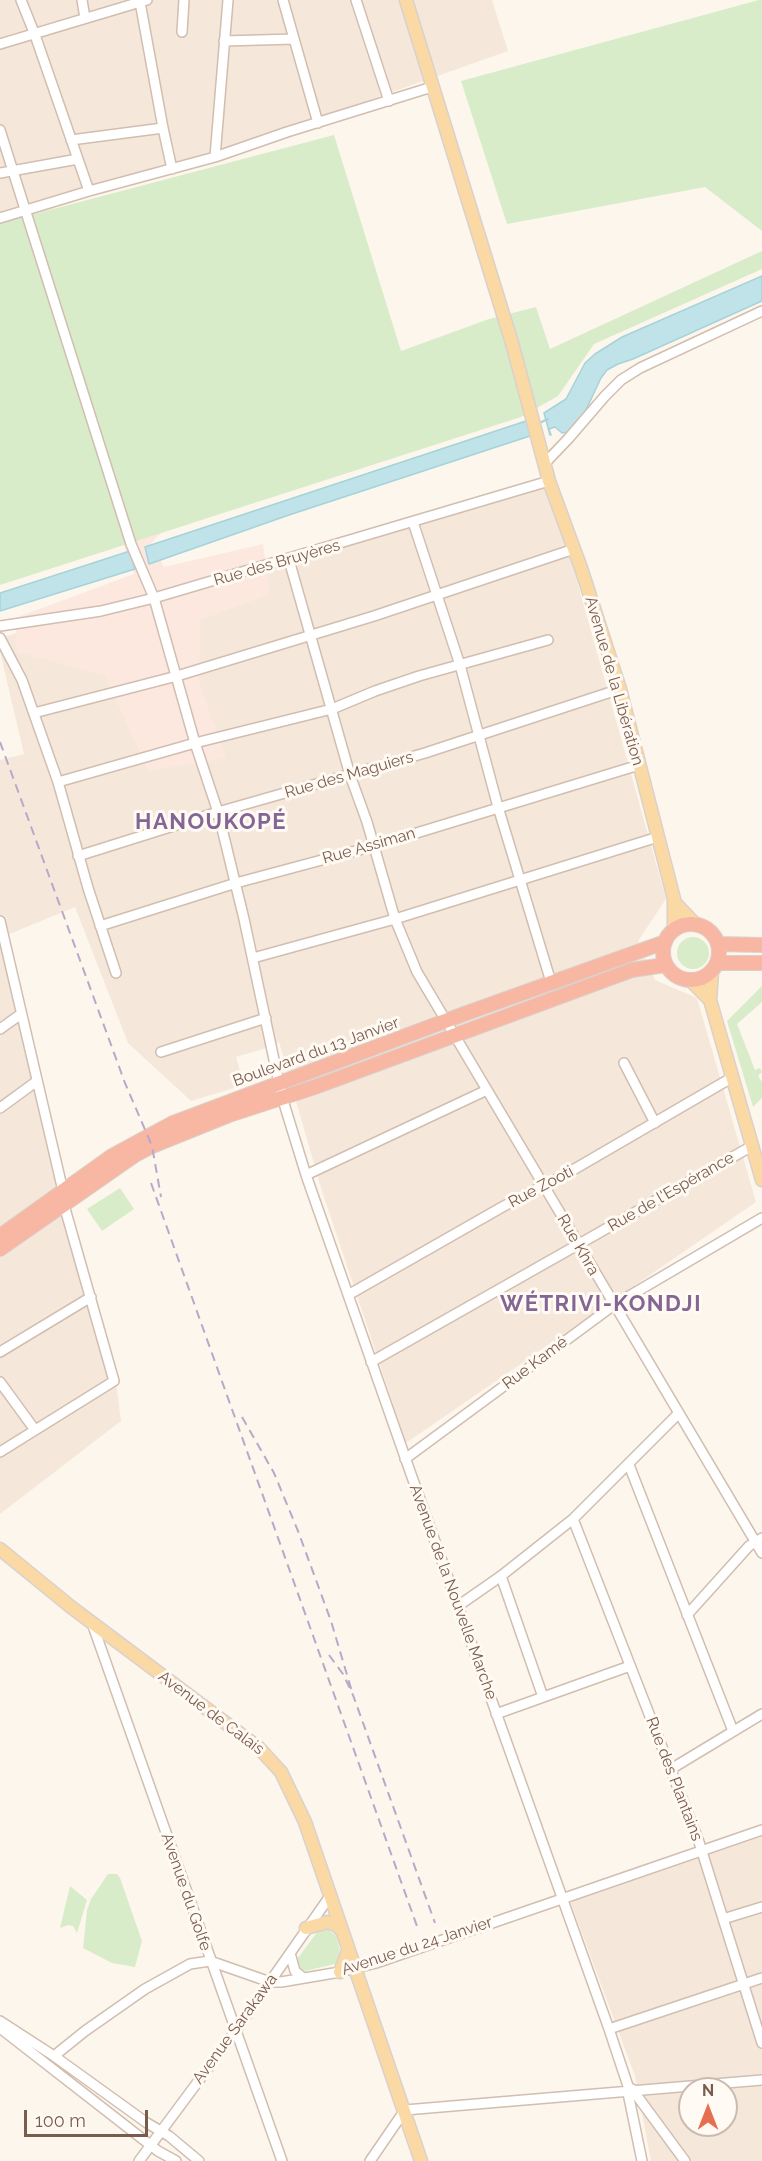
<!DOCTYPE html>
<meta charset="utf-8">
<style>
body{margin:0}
#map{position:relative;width:762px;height:2161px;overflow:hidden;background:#fdf6ec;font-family:Raleway,sans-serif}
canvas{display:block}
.north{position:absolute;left:678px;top:2077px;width:60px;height:60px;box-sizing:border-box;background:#fffaf3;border:2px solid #cabbb1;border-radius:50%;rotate:0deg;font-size:16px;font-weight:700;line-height:24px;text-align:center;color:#7a5c4d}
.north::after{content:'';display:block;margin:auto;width:21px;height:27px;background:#e76f51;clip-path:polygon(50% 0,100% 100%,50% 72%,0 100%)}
.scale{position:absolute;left:24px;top:2110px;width:124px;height:27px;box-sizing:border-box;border:3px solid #7a5c4d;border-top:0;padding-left:8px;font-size:18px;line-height:21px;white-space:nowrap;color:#7a5c4d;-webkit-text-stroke:4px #fffaf3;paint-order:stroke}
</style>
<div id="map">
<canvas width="762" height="2161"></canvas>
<div class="north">N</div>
<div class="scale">100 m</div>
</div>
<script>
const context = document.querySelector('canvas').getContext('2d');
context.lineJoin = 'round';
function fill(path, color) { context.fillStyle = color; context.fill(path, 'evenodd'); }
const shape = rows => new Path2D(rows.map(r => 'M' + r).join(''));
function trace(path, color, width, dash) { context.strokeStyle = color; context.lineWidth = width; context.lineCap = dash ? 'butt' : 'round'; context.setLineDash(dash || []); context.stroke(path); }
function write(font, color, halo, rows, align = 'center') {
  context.font = font + ' Raleway,sans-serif'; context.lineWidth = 6; context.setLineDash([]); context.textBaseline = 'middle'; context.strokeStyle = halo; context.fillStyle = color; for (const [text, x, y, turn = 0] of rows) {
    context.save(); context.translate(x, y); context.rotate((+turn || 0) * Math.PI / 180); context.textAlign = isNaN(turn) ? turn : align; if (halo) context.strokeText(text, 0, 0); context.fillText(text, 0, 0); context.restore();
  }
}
fill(shape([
 [0,0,492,0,508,51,217,154,0,215],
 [549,481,666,899,638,941,655,980,697,998,756,1202,406,1443,321,1188,279,1042,263,1049,236,1057,244,1085,191,1101,128,1043,75,907,7,935,61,1183,115,1374,121,1421,0,1514,0,760,24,754,0,652,0,638,311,546],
 [762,1825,762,2161,651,2161,635,2076,570,1901],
 [690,2089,726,2089,726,2125,690,2125]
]), '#f5e8da');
fill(shape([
 [87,443,166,528,151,543,164,567,263,544,270,594,200,620,199,682,226,758,148,771,105,675,17,652,15,618,134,574]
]), '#fde8e0');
fill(shape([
 [759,0,762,0,762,231,705,187,507,224,461,81],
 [334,135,401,351,489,319,536,307,550,349,762,251,762,269,594,344,558,396,521,417,0,585,0,223],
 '677 953a16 16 0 1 1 32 0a16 16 0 1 1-32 0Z',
 [762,986,762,1002,737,1024,755,1070,760,1068,762,1072,758,1076,762,1082,762,1098,753,1107,727,1021],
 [120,1188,134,1209,102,1231,87,1209],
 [108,1874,117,1874,120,1878,142,1941,135,1967,112,1963,83,1948,87,1910,91,1899],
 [70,1886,87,1900,77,1933,73,1926,68,1925,60,1928],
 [328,1929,336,1936,342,1957,339,1963,305,1971,300,1969,296,1963,298,1958,318,1931]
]), '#d8ecc9');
const water = shape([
 [762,276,762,301,633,359,618,364,607,370,601,378,586,410,575,426,568,432,562,433,555,427,549,429,551,435,550,435,544,413,566,399,585,363,595,354,622,337,762,276],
 [529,420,533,435,289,515,149,564,145,547,529,420],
 [130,551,135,569,0,611,0,593,130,551]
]);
fill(water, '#bfe3e8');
trace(water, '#a5d3da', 1.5);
trace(shape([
 [537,424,548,419]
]), '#a5d3da', 2);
const minor = shape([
 [21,0,35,35,89,191],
 [82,0,85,18],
 [283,0,318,123],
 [356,0,389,101],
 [140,2,163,128,172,169],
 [182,32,184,0],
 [224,41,294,39],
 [0,44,147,0],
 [0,130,131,544,154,598,195,743,218,812,244,919,282,1097,306,1175,412,1477,609,2029,628,2086,628,2093,642,2161],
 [71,140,163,128],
 [215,157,228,0],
 [0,173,78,159],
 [0,218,89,191,215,157,287,132,432,87],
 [546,462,568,439,605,396,621,380,640,368,762,311],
 [413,522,460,665,498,807,551,982],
 [289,560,350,775,367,822,395,919,417,972,762,1553],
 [0,626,101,611,154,598,549,481],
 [0,638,22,680,58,782,88,888,116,973],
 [34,713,177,676,374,616,574,549],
 [58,782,195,743,332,709,375,691,419,676,548,640],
 [78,856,218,812,425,753,620,689],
 [0,921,63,1191,64,1205,114,1381,0,1452],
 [100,926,236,883,374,846,639,765],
 [253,958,395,919,658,837],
 [0,1029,21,1014],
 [161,1052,266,1018],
 [624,1063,655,1123],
 [0,1108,37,1081],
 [306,1175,487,1090],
 [348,1295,504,1206,566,1174,733,1077],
 [0,1352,91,1297],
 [371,1362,752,1146],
 [0,1382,35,1430],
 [405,1459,614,1305,762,1218],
 [629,1465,733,1731],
 [573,1519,699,1842,762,2043],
 [501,1576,543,1697],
 [458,1606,501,1576,573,1519,679,1413],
 [687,1615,749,1546,762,1538],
 [92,1623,282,2161],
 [496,1714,630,1666],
 [671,1769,762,1714],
 [723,1919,762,1907],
 [290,1953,295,1971,302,1977],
 [0,2021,54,2056,147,2123,169,2136,199,2161],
 [0,2028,158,2151,176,2161],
 [609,2029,762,1978],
 [54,2056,85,2031,145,1989,190,1964,210,1961,270,1982,281,1982,340,1972,376,1963,762,1830],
 [632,2089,685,2161],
 [139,2161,237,2029,330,1896],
 [370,2161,405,2110,762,2080]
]);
const major = shape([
 [406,0,512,343,549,481,581,568,620,689,674,899,674,930],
 [675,903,696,925],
 [712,971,710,1000,762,1180],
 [691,981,710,1000],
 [0,1549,71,1607,259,1748,281,1772,305,1822,421,2161],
 [306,1928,328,1922,336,1925,342,1931],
 [340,1972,348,1952]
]);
const highway = shape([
 '663 952a28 28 0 1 1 56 0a28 28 0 1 1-56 0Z',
 [719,944,762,945],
 [718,963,762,963],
 [0,1236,112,1156,173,1123,464,1014,665,942],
 [0,1249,135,1155,152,1146,229,1115,315,1087,632,970,665,965]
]);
trace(minor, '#d1beb0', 12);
trace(major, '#dad1cd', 15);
trace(highway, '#dad1cd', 16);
trace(minor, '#fff', 9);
trace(major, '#fbd9a5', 12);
trace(highway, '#f7b7a3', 14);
trace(shape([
 [0,742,125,1083,152,1146,161,1197],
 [151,1183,418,1929],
 [242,1417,274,1473,298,1531,331,1621,353,1695],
 [329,1655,343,1674,353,1695,435,1923]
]), '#b9a8c9', 2, [9, 6]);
write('16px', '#7a5c4d', '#fffaf3', [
 ["Rue des Bruyères",277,563,-16],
 ["Avenue de la Libération",614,681,74],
 ["Rue des Maguiers",349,775,-16],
 ["Rue Assiman",369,846,-16],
 ["Boulevard du 13 Janvier",316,1052,-20],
 ["Rue Zooti",541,1187,-28],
 ["Rue de l'Espérance",671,1192,-30],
 ["Rue Khra",578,1245,60],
 ["Rue Kamé",535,1363,-37],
 ["Avenue de la Nouvelle Marche",453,1592,70],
 ["Avenue de Calais",211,1713,37],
 ["Rue des Plantains",674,1779,69],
 ["Avenue du Golfe",186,1892,71],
 ["Avenue du 24 Janvier",417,1946,-18],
 ["Avenue Sarakawa",235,2029,-54]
]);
context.letterSpacing = '1.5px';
write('bold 22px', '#846695', '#fffaf3', [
 ["HANOUKOPÉ",211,822],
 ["WÉTRIVI-KONDJI",601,1304]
]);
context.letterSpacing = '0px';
</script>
